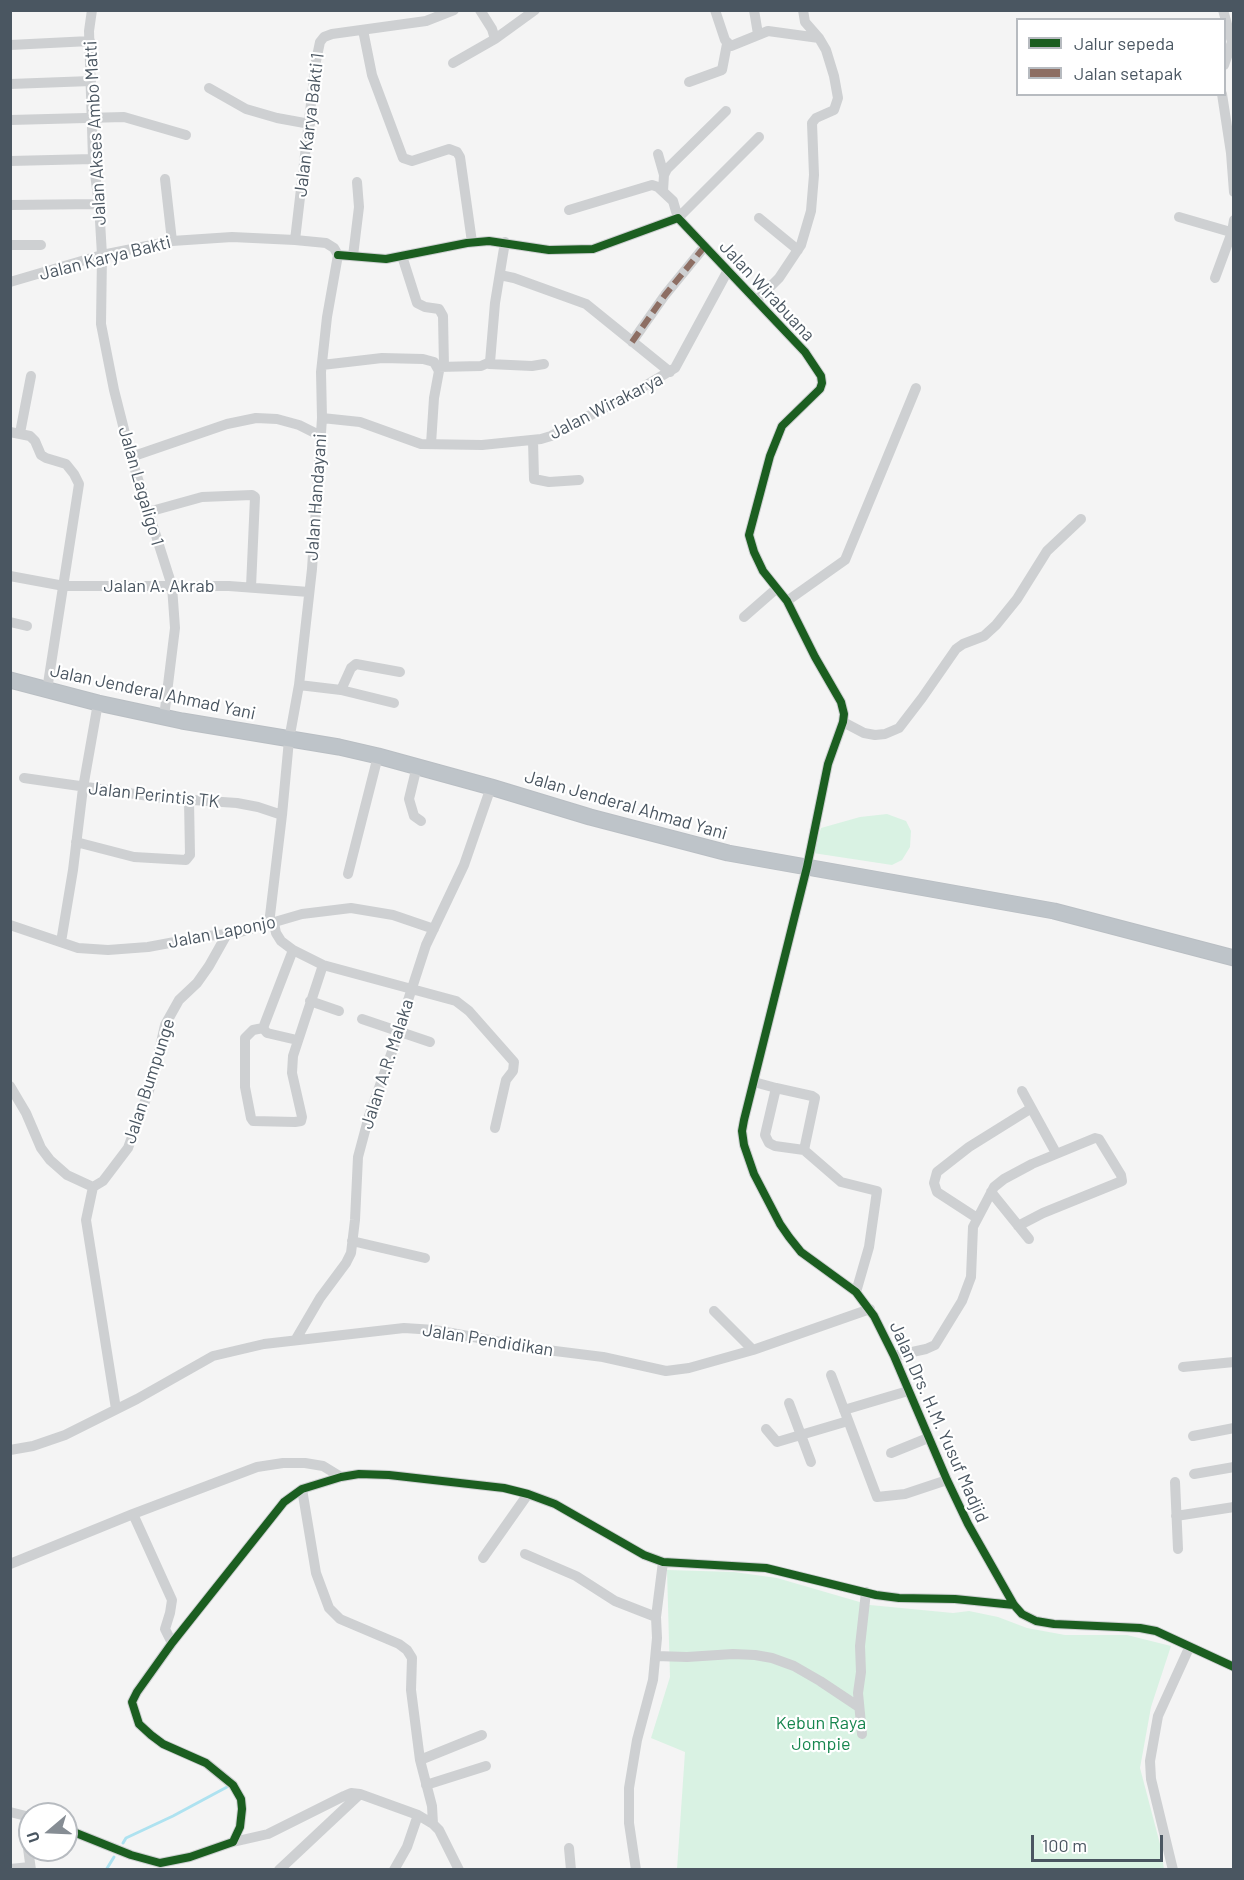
<!DOCTYPE html>
<style>
body{margin:0}
#map{position:relative;width:1244px;height:1880px;overflow:hidden;background:#f4f4f4;font-family:Barlow,sans-serif}
canvas{display:block}
.frame{position:absolute;inset:0;border:12px solid #4a5661;pointer-events:none}
.legend{position:absolute;left:1016px;top:18px;width:210px;height:78px;box-sizing:border-box;background:#fff;border:2px solid #b7bbc0;margin:0;padding:8px 10px;list-style:none;font-size:18px;color:#4a5661}
.legend li{display:flex;align-items:center;gap:12px;height:30px}
.legend b{width:30px;border:2px solid #b7bbc0}
.north{position:absolute;left:18px;top:1802px;width:60px;height:60px;box-sizing:border-box;background:#fff;border:2px solid #b7bbc0;border-radius:50%;rotate:251deg;font-size:16px;font-weight:700;line-height:24px;text-align:center;color:#4a5661}
.north::after{content:'';display:block;margin:auto;width:21px;height:27px;background:#868d94;clip-path:polygon(50% 0,100% 100%,50% 72%,0 100%)}
.scale{position:absolute;left:1031px;top:1835px;width:132px;height:27px;box-sizing:border-box;border:3px solid #4a5661;border-top:0;padding-left:8px;font-size:18px;line-height:21px;white-space:nowrap;color:#4a5661;-webkit-text-stroke:4px #fff;paint-order:stroke}
</style>
<div id="map">
<canvas width="1244" height="1880"></canvas>
<div class="frame"></div>
<ul class="legend">
<li><b style="height:8px;background:#1b5e20"></b>Jalur sepeda</li>
<li><b style="height:8px;background:#8d6e63"></b>Jalan setapak</li>
</ul>
<div class="north">U</div>
<div class="scale">100 m</div>
</div>
<script>
const context = document.querySelector('canvas').getContext('2d');
context.lineJoin = 'round';
function fill(path, color) { context.fillStyle = color; context.fill(path, 'evenodd'); }
const shape = rows => new Path2D(rows.map(r => 'M' + r).join(''));
function trace(path, color, width, dash) { context.strokeStyle = color; context.lineWidth = width; context.lineCap = dash ? 'butt' : 'round'; context.setLineDash(dash || []); context.stroke(path); }
function write(font, color, halo, rows, align = 'center') {
  context.font = font + ' Barlow,sans-serif'; context.lineWidth = 4.5; context.setLineDash([]); context.textBaseline = 'middle'; context.strokeStyle = halo; context.fillStyle = color; for (const [text, x, y, turn = 0] of rows) {
    context.save(); context.translate(x, y); context.rotate((+turn || 0) * Math.PI / 180); context.textAlign = isNaN(turn) ? turn : align; if (halo) context.strokeText(text, 0, 0); context.fillText(text, 0, 0); context.restore();
  }
}
fill(shape([
 [887,814,906,821,911,831,910,847,902,860,892,865,813,853,821,828,860,817],
 [667,1570,734,1572,777,1578,870,1605,953,1613,969,1611,998,1617,1027,1628,1065,1635,1127,1635,1171,1646,1151,1707,1140,1768,1160,1844,1164,1869,677,1869,685,1752,651,1738,670,1677]
]), '#d9f2e3');
trace(shape([
 [123,1843,126,1838,173,1816,227,1787],
 [106,1870,114,1857]
]), '#aee2f0', 3);
const highway = shape([
 [10,680,98,703,182,721,339,747,378,756,491,787,590,817,728,853,1054,911,1234,958]
]);
trace(highway, '#b9bec3', 17);
trace(shape([
 [92,10,89,31,93,159,99,204,102,255,101,324,114,390,131,457,172,586,175,628,164,717],
 [715,10,725,40,731,46,768,31,819,38],
 [754,10,758,34],
 [1223,10,1232,42,1224,65],
 [363,30,372,75,403,158,412,161,449,149,457,152,460,157,472,242],
 [495,39,535,10],
 [10,45,90,41],
 [453,63,495,39,492,29,480,10],
 [689,82,722,70,727,44],
 [10,84,91,81],
 [209,88,246,109,277,118,310,124],
 [1222,94,1231,153,1234,192],
 [10,120,124,117,186,135],
 [658,154,664,175],
 [10,161,93,159],
 [165,179,172,241],
 [663,191,664,175,667,169,726,111],
 [10,205,99,204],
 [569,210,652,185,658,187,673,201,678,218,759,137],
 [1179,217,1234,233],
 [759,218,798,250],
 [295,240,316,61,320,42,324,37,332,34,426,21,454,10],
 [10,245,41,245],
 [338,255,386,259,467,243,489,241,549,250,593,249,678,218,805,352,821,376,822,383,820,389,782,426,770,456,749,535,754,552,763,571,787,601,815,657,841,702,844,714,843,722,828,764,807,867,744,1120,742,1131,744,1145,754,1174,780,1224,789,1237,801,1252,856,1292,874,1316,894,1356,947,1480,968,1524,1014,1605,1022,1614,1036,1621,1054,1624,1140,1628,1156,1631,1234,1667],
 [353,256,359,207,357,182],
 [402,256,417,303,425,307,439,309,443,316,444,367],
 [500,275,514,278,586,304,670,372],
 [1215,278,1232,232,1234,220],
 [10,282,102,255,172,241,232,237,295,240,326,243,334,248,338,255],
 [756,301,779,278,801,245,811,211,814,175,812,123,816,118,834,110,838,98,834,76,826,50,819,38,805,22,803,10],
 [632,342,665,295,705,246],
 [489,364,532,366,544,364],
 [322,365,382,358,423,359,434,362,439,371,434,398,431,444],
 [438,367,481,366,490,362,495,303,505,242],
 [322,418,360,422,421,444,482,445,541,439,551,436,638,390,675,368,727,272],
 [10,432,30,436,35,441,41,455,46,458,66,464,74,474,79,484,47,690],
 [20,433,31,376],
 [533,440,534,479,549,482,579,480],
 [131,457,227,424,256,418,277,419,299,425,321,436],
 [148,512,202,497,252,495,255,497,251,587],
 [10,576,64,586,229,586,309,592],
 [787,601,845,560,916,388],
 [744,617,776,589],
 [10,622,27,626],
 [299,685,341,690,394,703],
 [341,690,351,668,356,664,400,672],
 [843,722,864,733,875,735,885,734,899,728,922,698,956,649,963,644,984,636,996,625,1017,599,1047,551,1081,519],
 [417,766,409,799,414,816,421,821],
 [24,778,163,798,237,803,258,807,282,815],
 [76,842,134,857,186,860,190,855,189,800],
 [348,874,378,756],
 [274,923,276,933,281,941,293,950,323,965],
 [269,924,282,815,289,740,299,685,312,569,322,418,321,372,327,317,338,255],
 [10,925,78,948,108,950,148,947,207,936,237,933,302,914,351,908,393,915,434,929],
 [61,942,73,870,83,788,98,703],
 [293,950,263,1028,267,1033,297,1040],
 [310,1001,339,1011],
 [362,1019,430,1042],
 [263,1028,253,1030,245,1038,245,1087,251,1118,253,1121,295,1122,301,1121,302,1117,292,1073,293,1056,323,965,456,1001,469,1011,514,1062,513,1071,506,1080,495,1128],
 [754,1082,776,1088,765,1135,769,1143,775,1146,804,1150,841,1182,877,1191,869,1247,856,1292],
 [10,1086,26,1113,41,1148,50,1160,67,1175,93,1187],
 [776,1088,812,1096,815,1098,804,1150],
 [1022,1091,1056,1153],
 [991,1192,1029,1239],
 [977,1218,937,1192,934,1183,937,1172,969,1147,1030,1109],
 [352,1241,425,1258],
 [714,1311,753,1350],
 [296,1339,320,1298,346,1263,351,1253,355,1220,358,1157,369,1116,399,1032,400,1025,426,945,464,865,491,787],
 [894,1356,926,1349,935,1345,962,1301,971,1277,973,1227,994,1187,1004,1179,1032,1164,1095,1138,1099,1139,1121,1175,1122,1181,1043,1213,1018,1226],
 [1183,1367,1234,1362],
 [831,1375,877,1497,905,1494,947,1480],
 [789,1403,811,1462],
 [116,1409,86,1220,93,1187,103,1181,128,1148,152,1082,165,1025,179,1000,197,983,209,966,227,934],
 [844,1410,908,1391],
 [766,1429,777,1442,848,1421],
 [1193,1436,1234,1428],
 [10,1450,33,1446,65,1435,137,1399,213,1356,264,1344,404,1328,435,1330,539,1349,603,1357,666,1371,689,1368,753,1350,870,1309],
 [891,1453,928,1438],
 [1194,1474,1234,1467],
 [1175,1482,1178,1549],
 [302,1489,316,1573,329,1608,340,1619,399,1644,407,1650,412,1658,411,1690,420,1760,432,1806,433,1824],
 [133,1514,172,1600,170,1613,165,1629,172,1643],
 [1176,1516,1234,1507],
 [525,1554,576,1576,615,1601,656,1617],
 [483,1558,528,1494],
 [10,1564,133,1514,257,1467,283,1463,305,1463,323,1466,341,1477],
 [656,1656,687,1657,733,1654,755,1655,772,1658,794,1666,820,1681,859,1707],
 [862,1734,858,1693,861,1672,860,1646,866,1592],
 [420,1760,482,1735],
 [426,1785,486,1766],
 [10,1812,30,1817],
 [26,1816,26,1834,31,1870],
 [66,1829,131,1855,160,1863,190,1857,233,1842,240,1827,242,1809,241,1799,233,1785,206,1763,163,1744,151,1735,139,1724,132,1702,137,1692,172,1643,284,1502,302,1489,341,1477,359,1474,389,1475,504,1488,528,1494,555,1504,644,1555,663,1562,766,1568,876,1595,899,1598,955,1599,1014,1605],
 [233,1842,268,1834,344,1796,351,1793,360,1794,418,1815,433,1824,439,1830,459,1870],
 [569,1848,571,1870],
 [10,1869,30,1867],
 [279,1870,360,1794],
 [394,1870,407,1847,418,1815],
 [636,1870,629,1823,629,1788,637,1740,653,1680,657,1638,656,1617,663,1562],
 [1173,1870,1151,1779,1150,1761,1158,1716,1189,1648]
]), '#ced0d2', 10);
trace(highway, '#bec4c9', 15);
trace(shape([
 [632,342,665,295,705,246]
]), '#8d6e63', 6, [12, 6]);
trace(shape([
 [338,255,386,259,467,243,489,241,549,250,593,249,678,218,805,352,821,376,822,383,820,389,782,426,770,456,749,535,754,552,763,571,787,601,815,657,841,702,844,714,843,722,828,764,807,867,744,1120,742,1131,744,1145,754,1174,780,1224,789,1237,801,1252,856,1292,874,1316,894,1356,947,1480,968,1524,1014,1605,1022,1614,1036,1621,1054,1624,1140,1628,1156,1631,1234,1667],
 [66,1829,131,1855,160,1863,190,1857,233,1842,240,1827,242,1809,241,1799,233,1785,206,1763,163,1744,151,1735,139,1724,132,1702,137,1692,172,1643,284,1502,302,1489,341,1477,359,1474,389,1475,504,1488,528,1494,555,1504,644,1555,663,1562,766,1568,876,1595,899,1598,955,1599,1014,1605]
]), '#1b5e20', 8);
write('18px', '#4a5661', '#fff', [
 ["Jalan Karya Bakti 1",309,125,-83],
 ["Jalan Akses Ambo Matti",95,133,-93],
 ["Jalan Karya Bakti",105,258,-14],
 ["Jalan Wirabuana",767,291,47],
 ["Jalan Wirakarya",606,406,-27],
 ["Jalan Lagaligo 1",141,486,74],
 ["Jalan Handayani",316,497,-86],
 ["Jalan A. Akrab",159,586],
 ["Jalan Jenderal Ahmad Yani",153,692,12],
 ["Jalan Perintis TK",154,795,6],
 ["Jalan Jenderal Ahmad Yani",626,805,16],
 ["Jalan Laponjo",222,932,-11],
 ["Jalan A.R. Malaka",387,1064,-72],
 ["Jalan Bumpunge",149,1081,-72],
 ["Jalan Pendidikan",488,1340,9],
 ["Jalan Drs. H.M. Yusuf Madjid",939,1422,66]
]);
write('18px', '#17864f', '#fff', [
 ["Kebun Raya",821,1723],
 ["Jompie",821,1744]
]);
</script>
